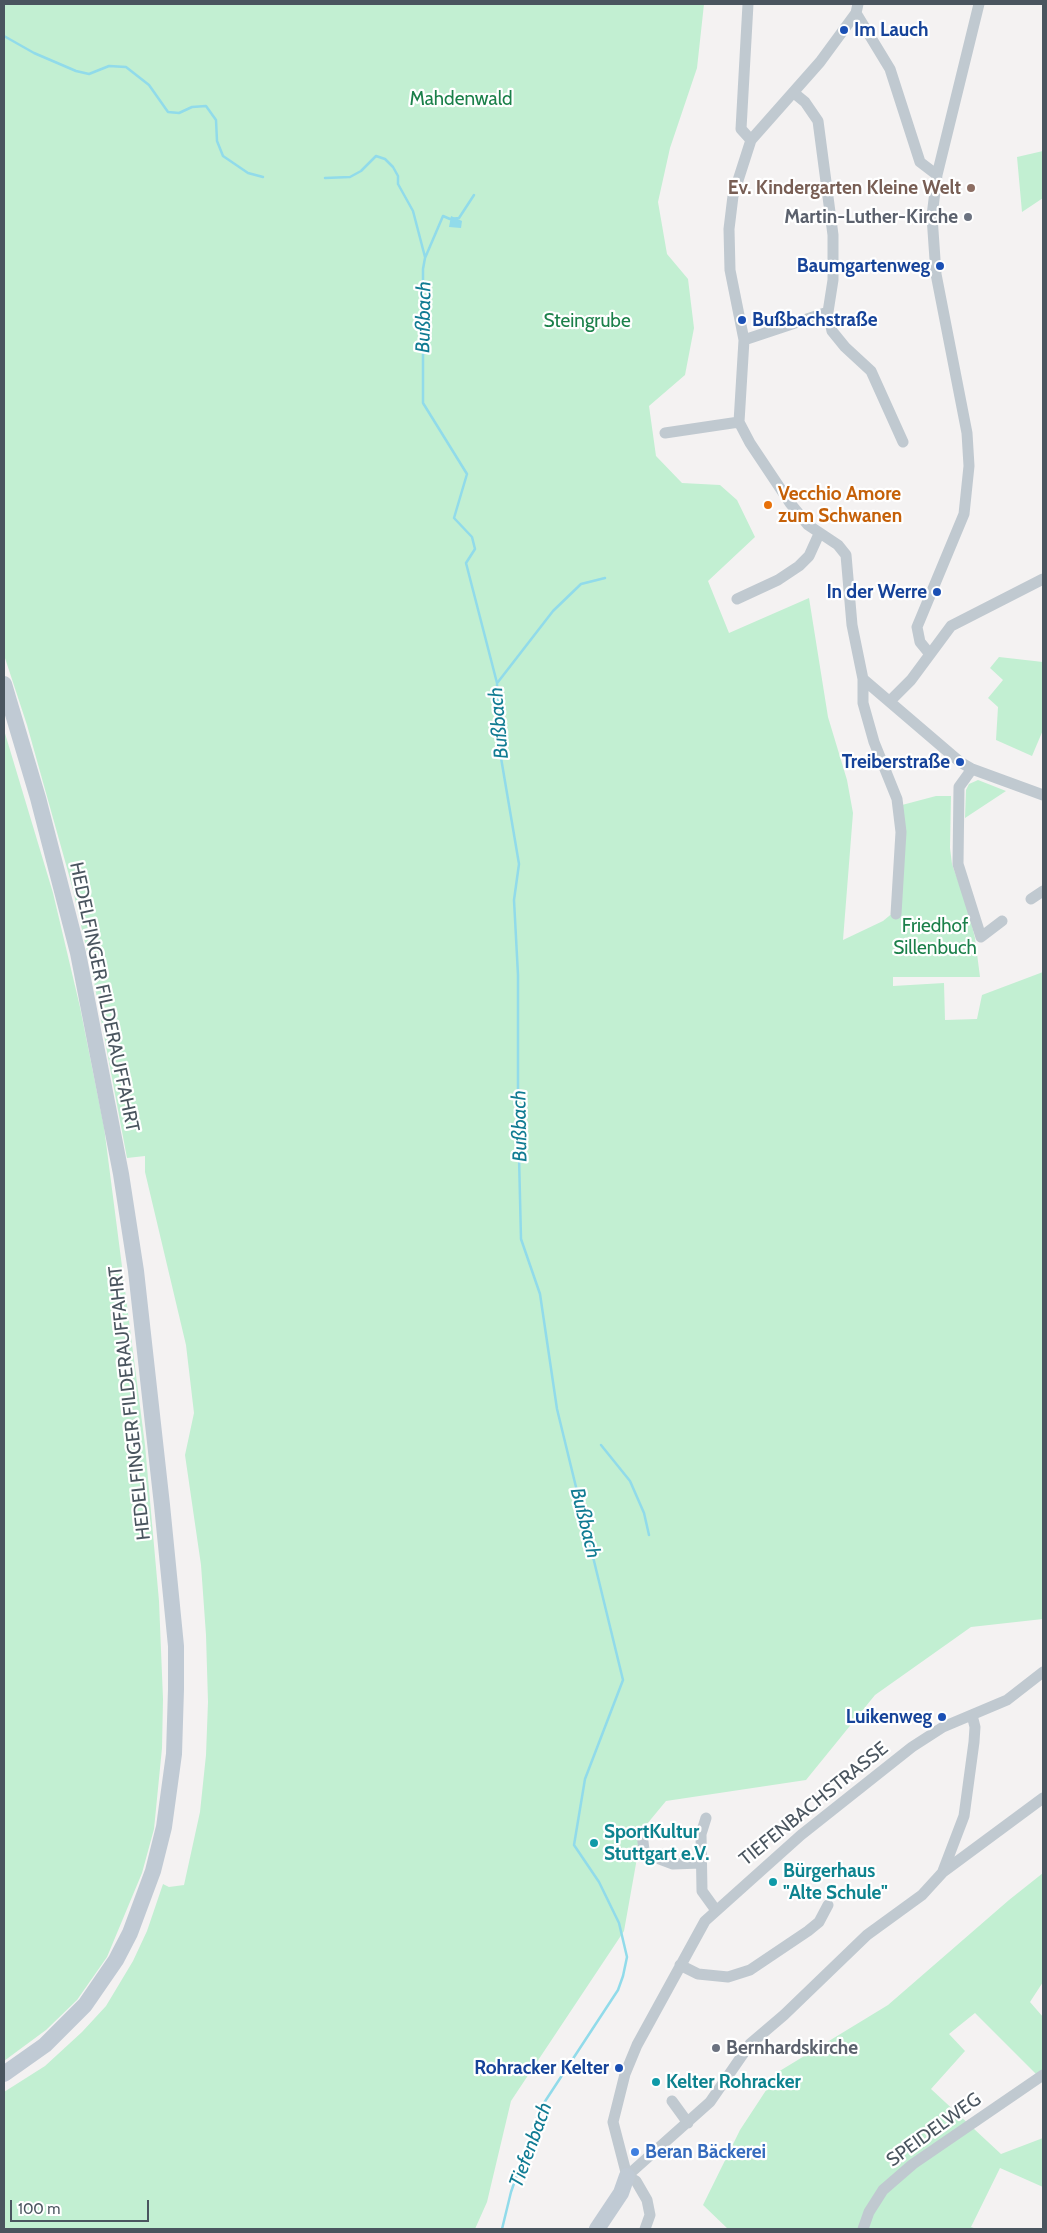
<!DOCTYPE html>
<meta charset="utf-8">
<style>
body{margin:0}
#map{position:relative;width:1047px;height:2233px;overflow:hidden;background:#f4f2f2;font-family:Cabin,sans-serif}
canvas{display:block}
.frame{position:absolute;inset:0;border:5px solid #4a555f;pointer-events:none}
.scale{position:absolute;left:10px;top:2200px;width:139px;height:22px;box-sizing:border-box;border:2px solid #4a555f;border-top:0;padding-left:6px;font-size:15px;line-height:18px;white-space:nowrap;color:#4a555f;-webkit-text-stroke:4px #fff;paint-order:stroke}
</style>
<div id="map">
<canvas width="1047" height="2233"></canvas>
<div class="frame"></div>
<div class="scale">100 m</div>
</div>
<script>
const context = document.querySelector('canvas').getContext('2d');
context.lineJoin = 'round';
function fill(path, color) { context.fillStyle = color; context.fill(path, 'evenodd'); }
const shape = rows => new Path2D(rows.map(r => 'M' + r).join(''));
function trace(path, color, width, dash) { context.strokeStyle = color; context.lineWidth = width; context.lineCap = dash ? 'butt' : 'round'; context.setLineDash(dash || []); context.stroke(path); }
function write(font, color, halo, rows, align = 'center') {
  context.font = font + ' Cabin,sans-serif'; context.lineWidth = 4.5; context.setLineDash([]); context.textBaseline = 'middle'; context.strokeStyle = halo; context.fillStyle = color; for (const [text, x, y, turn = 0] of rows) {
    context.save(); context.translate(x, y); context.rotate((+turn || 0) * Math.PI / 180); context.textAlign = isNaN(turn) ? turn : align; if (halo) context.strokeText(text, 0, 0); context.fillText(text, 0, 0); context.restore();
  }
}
fill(shape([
 [4,4,704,4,697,68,670,148,658,202,667,254,688,279,694,328,685,375,649,406,656,456,682,483,720,485,737,500,755,537,708,581,729,633,809,598,828,717,847,780,853,813,843,940,883,921,900,907,902,805,936,796,951,796,950,848,952,864,968,909,975,938,980,977,893,977,893,986,944,983,945,1020,977,1019,982,995,1043,972,1043,1619,971,1627,875,1695,806,1780,666,1801,642,1830,624,1931,511,2101,487,2202,475,2229,4,2229,4,2092,45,2066,82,2032,106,2006,133,1961,147,1931,163,1884,169,1887,184,1885,200,1812,206,1755,208,1702,206,1635,201,1565,185,1455,194,1413,186,1345,145,1172,145,1156,127,1158,94,982,72,886,27,725,4,655],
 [1043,151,1043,198,1022,212,1017,157],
 [999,657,1043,662,1043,730,1032,756,996,740,998,707,988,698,1003,680,990,668],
 [4,730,53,893,80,1007,104,1127,145,1445,159,1601,163,1699,162,1748,154,1829,142,1873,107,1957,77,2000,46,2030,4,2061],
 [978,780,1006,791,965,818,966,790,969,784],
 [1043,1873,1043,1982,1030,2002,1043,2017,1043,2074,1039,2077,975,2013,949,2034,965,2051,931,2089,1001,2154,1043,2138,1043,2187,1000,2168,971,2227,977,2229,728,2229,703,2205,740,2130,778,2072,888,2005,1009,1900]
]), '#c2efd2');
fill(shape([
 [451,216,462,221,461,228,449,227]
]), '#91dbea');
trace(shape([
 [4,36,34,53,76,71,89,74,109,66,126,67,149,85,168,112,179,113,192,107,206,106,216,120,217,141,223,156,248,173,263,177],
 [325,178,350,177,361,171,376,156,385,159,393,167,398,176,398,184,413,211,425,257],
 [474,195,459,218,450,219,443,216,425,258,423,269,423,403,467,474,454,518,472,537,475,549,466,563,497,683,499,746,519,864,514,900,518,975,518,1115,521,1239,540,1294,557,1409,623,1680,585,1779,574,1845,599,1882,619,1923,627,1957,623,1976,618,1990,540,2109,511,2192,502,2229],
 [498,682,553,611,581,584,605,578],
 [601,1445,630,1481,644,1513,649,1535]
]), '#91dbea', 2.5);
trace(shape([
 [748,4,741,129,751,140],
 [858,4,856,13,820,62,751,140,733,196,729,229,730,270,744,340,739,422,750,443,790,503,808,525,838,545,846,555,852,625,863,679,863,703,874,742,897,799,901,832,896,914],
 [856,13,890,69,920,162,937,175],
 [794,93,805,102,818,121,833,235,833,280,828,312,832,331,845,347,871,371,903,442],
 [744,340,828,312],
 [665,433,739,422],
 [737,599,778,580,799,566,809,556,819,534],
 [929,653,920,642,917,627,964,514,969,466,967,433,936,274,932,216,937,175,979,4],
 [863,679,960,762,972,769,1043,795],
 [890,701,911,680,951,626,1043,579],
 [972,769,959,787,958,864,981,937,1002,921],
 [1031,899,1043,891],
 [706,1818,701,1834,702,1891,715,1909],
 [642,1834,644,1850,649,1855,673,1864,701,1863],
 [943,1871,964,1816,974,1742,975,1727,972,1715],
 [680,1965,698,1974,728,1977,750,1970,808,1931,819,1922,828,1905],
 [672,2101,688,2123],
 [627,2176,613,2122,625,2074,637,2045,705,1921,801,1835,912,1747,943,1727,1007,1700,1043,1672],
 [627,2176,710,2102,750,2044,784,2015,867,1935,922,1895,943,1872,1043,1798],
 [627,2176,636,2181,647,2200,650,2215,645,2229],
 [863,2229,869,2212,883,2190,913,2164,1043,2075]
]), '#c0c9d0', 11);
trace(shape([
 [4,684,38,798,78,953,121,1174,136,1271,162,1505,176,1646,176,1689,174,1754,164,1827,153,1871,130,1933,116,1960,85,2005,45,2045,4,2074],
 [597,2229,621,2193,627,2176]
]), '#c0cad4', 16);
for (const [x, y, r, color] of [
 [844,30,5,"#1a4fb4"],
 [971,188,5,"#8d6e63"],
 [968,217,5,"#6b7280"],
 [940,266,5,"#1a4fb4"],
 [742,320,5,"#1a4fb4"],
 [768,505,5,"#e8710a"],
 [937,592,5,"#1a4fb4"],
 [960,762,5,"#1a4fb4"],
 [942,1717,5,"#1a4fb4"],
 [594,1843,5,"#0f9aa8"],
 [773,1882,5,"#0f9aa8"],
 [716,2048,5,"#6b7280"],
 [619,2068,5,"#1a4fb4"],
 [656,2082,5,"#0f9aa8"],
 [635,2152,5,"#3f7fe0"]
]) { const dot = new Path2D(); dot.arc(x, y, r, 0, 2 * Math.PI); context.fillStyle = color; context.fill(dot); trace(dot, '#fff', 2); }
write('bold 19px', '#164399', '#fff', [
 ["Im Lauch",854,30,"left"],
 ["Baumgartenweg",930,266],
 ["Bußbachstraße",752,320,"left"],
 ["In der Werre",927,592],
 ["Treiberstraße",950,762],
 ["Luikenweg",932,1717],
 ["Rohracker Kelter",609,2068]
], 'right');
write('19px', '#1b804a', '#fff', [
 ["Mahdenwald",461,99],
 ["Steingrube",587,321],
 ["Friedhof",935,926],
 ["Sillenbuch",935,948]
]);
write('bold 19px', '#785e54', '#fff', [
 ["Ev. Kindergarten Kleine Welt",961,188]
], 'right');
write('bold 19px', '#5b616d', '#fff', [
 ["Martin-Luther-Kirche",958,217],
 ["Bernhardskirche",726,2048,"left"]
], 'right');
write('bold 19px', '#c56008', '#fff', [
 ["Vecchio Amore",778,494],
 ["zum Schwanen",778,516]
], 'left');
write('19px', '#4a555f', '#fff', [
 ["HEDELFINGER FILDERAUFFAHRT",104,997,78],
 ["HEDELFINGER FILDERAUFFAHRT",130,1403,-96],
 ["TIEFENBACHSTRASSE",814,1804,-39],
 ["SPEIDELWEG",934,2130,-36]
]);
write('bold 19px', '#0d838f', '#fff', [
 ["SportKultur",604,1832],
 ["Stuttgart e.V.",604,1854],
 ["Bürgerhaus",783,1871],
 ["\"Alte Schule\"",783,1893],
 ["Kelter Rohracker",666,2082]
], 'left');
write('bold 19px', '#366cbe', '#fff', [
 ["Beran Bäckerei",645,2152]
], 'left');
write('italic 20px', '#117c93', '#fff', [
 ["Bußbach",424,317,-89],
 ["Bußbach",499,723,-95],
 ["Bußbach",520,1126,-91],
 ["Bußbach",585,1523,76],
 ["Tiefenbach",531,2145,-70]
]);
</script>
